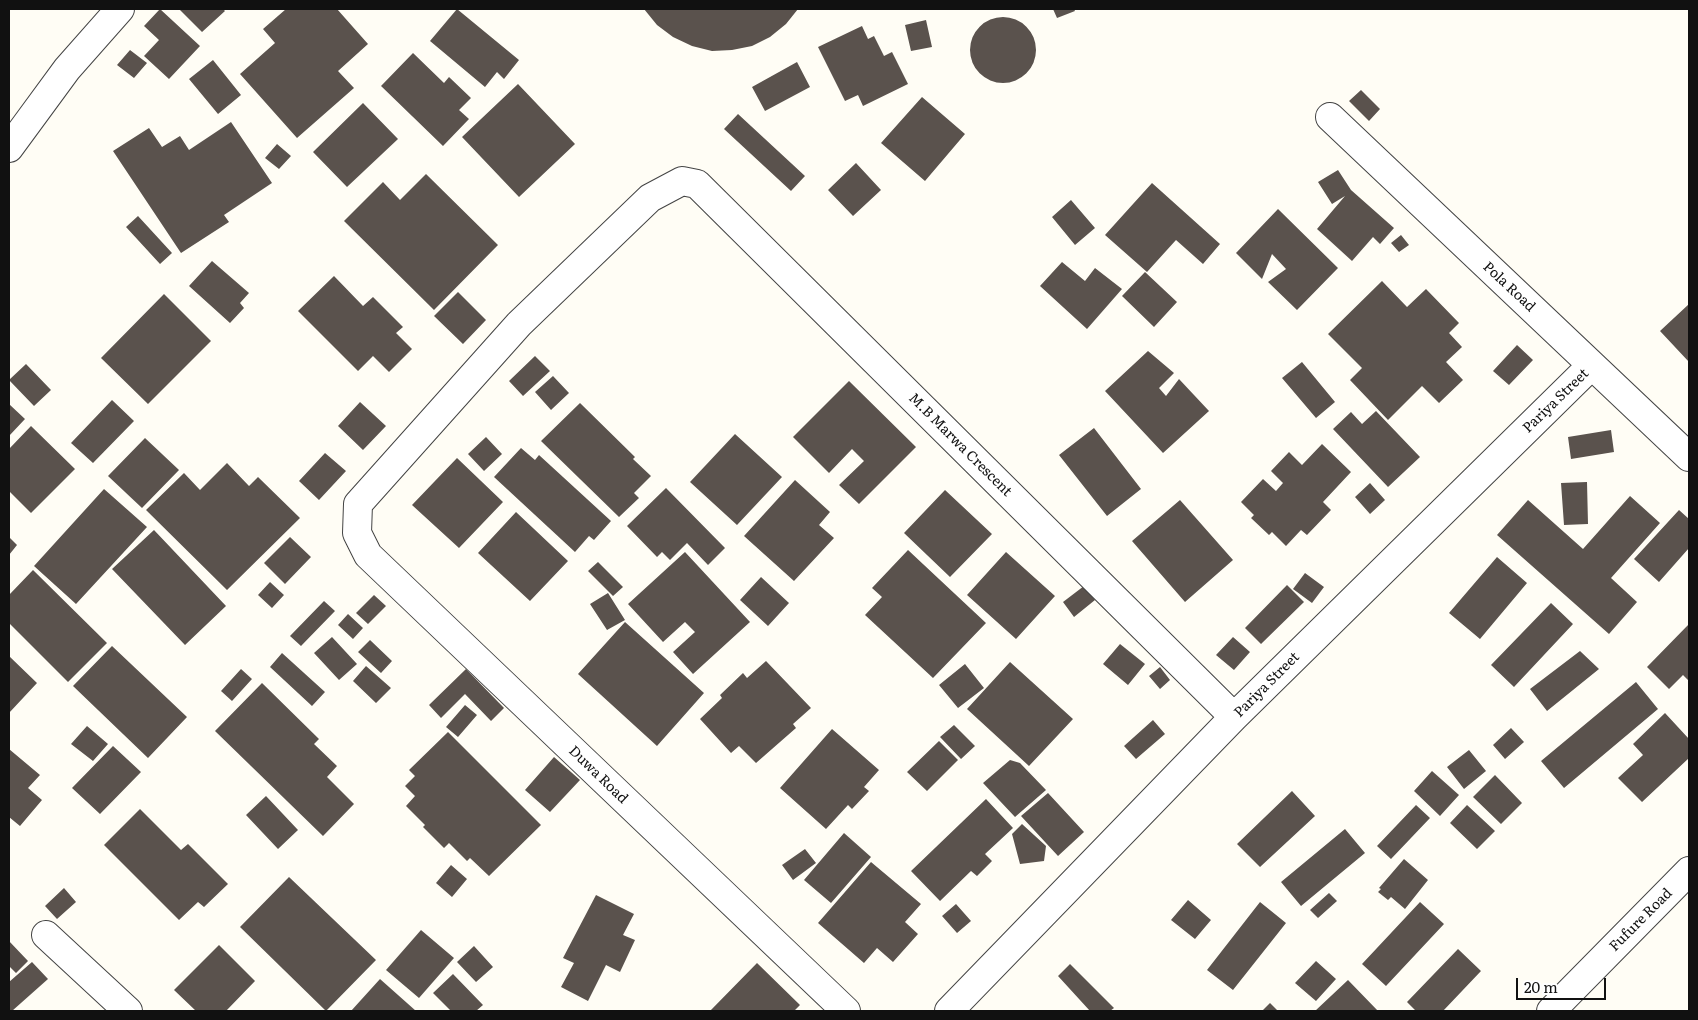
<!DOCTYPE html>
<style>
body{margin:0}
#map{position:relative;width:1698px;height:1020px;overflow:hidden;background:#fffdf5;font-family:Literata,serif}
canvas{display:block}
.frame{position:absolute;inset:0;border:10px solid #111;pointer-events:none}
.scale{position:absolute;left:1516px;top:978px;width:90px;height:22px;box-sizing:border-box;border:2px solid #111;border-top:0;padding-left:6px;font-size:15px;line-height:18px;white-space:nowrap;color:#111;-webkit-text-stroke:4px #fff;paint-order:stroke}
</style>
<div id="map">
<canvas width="1698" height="1020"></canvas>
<div class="frame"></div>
<div class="scale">20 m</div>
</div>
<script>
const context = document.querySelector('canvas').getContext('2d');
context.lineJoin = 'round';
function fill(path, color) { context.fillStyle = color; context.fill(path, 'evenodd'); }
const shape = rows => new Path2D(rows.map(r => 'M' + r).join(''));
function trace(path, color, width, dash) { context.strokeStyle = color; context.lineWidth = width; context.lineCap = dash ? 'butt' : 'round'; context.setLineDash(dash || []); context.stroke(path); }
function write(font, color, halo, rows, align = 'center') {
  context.font = font + ' Literata,serif'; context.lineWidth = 5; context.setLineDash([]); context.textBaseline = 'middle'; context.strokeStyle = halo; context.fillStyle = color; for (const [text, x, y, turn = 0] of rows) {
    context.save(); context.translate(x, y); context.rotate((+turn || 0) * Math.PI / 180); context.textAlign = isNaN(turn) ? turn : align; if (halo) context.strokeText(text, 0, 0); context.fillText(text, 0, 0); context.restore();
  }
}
fill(shape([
 [160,9,200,46,169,79,144,56,159,40,144,26],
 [179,9,223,9,225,11,202,32],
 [286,9,337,9,368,44,338,71,354,88,297,138,240,74,275,43,263,29],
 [457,9,519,60,504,79,497,72,485,87,430,41],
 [644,9,798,9,786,24,770,37,752,46,732,50,712,51,692,46,673,37,657,25],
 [1053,9,1074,9,1075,11,1057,18],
 '970 50a33 33 0 1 1 66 0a33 33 0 1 1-66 0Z',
 [926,20,932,47,911,51,905,25],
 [862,26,868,39,874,36,884,56,892,52,908,84,863,106,858,95,845,101,818,47],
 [130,50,147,63,134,78,117,65],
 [413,53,444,83,449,77,471,98,459,110,469,119,443,146,381,86],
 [213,60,241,95,218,114,189,79],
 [797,62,810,87,765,111,752,87],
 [518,84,575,144,519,197,462,137],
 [1361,90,1380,109,1369,121,1349,101],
 [922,97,965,134,925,181,881,143],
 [363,103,398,139,347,187,313,152],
 [738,114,805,176,791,191,724,129],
 [231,122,272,183,224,215,229,222,181,253,113,151,149,128,162,147,180,136,189,150],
 [277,144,291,156,279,169,265,158],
 [856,163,881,190,853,216,828,190],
 [1338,170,1351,190,1394,228,1380,244,1373,237,1352,261,1317,229,1345,196,1332,204,1318,182],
 [426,174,498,245,434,310,344,221,383,182,400,200],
 [1152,183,1220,244,1203,264,1176,240,1147,272,1105,235],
 [1071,200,1095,228,1075,245,1052,217],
 [1278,209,1338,268,1297,310,1268,282,1286,269,1272,254,1262,279,1236,253],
 [138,216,172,253,160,264,126,227],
 [1401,235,1409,245,1399,252,1391,243],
 [212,261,249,293,240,303,244,308,230,323,189,286],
 [1062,262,1085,281,1095,268,1122,289,1087,329,1040,286],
 [1145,272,1177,302,1154,327,1122,296],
 [334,276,363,306,373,297,403,327,396,333,412,349,389,372,373,356,358,371,298,311],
 [1382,281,1407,307,1426,289,1459,323,1449,333,1462,347,1446,362,1463,380,1439,403,1422,386,1388,420,1350,380,1362,368,1328,334],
 [458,292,486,320,463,344,434,316],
 [164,294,211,341,148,404,101,358],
 [1689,304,1689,362,1660,331],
 [1517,345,1533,360,1509,385,1493,371],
 [1148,351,1174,373,1159,388,1166,396,1179,379,1209,411,1163,453,1105,391],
 [535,356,550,371,523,396,509,381],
 [1302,362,1335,402,1316,418,1282,378],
 [26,364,51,390,34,406,9,380],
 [553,376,569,393,551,410,535,392],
 [849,381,916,447,859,504,839,485,864,461,852,449,829,473,793,437],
 [112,400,134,421,93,463,71,443],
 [360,402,386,426,363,450,338,426],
 [580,403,635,457,633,459,651,476,634,493,639,498,619,517,541,441],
 [9,404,25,419,9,436],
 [1376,411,1420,457,1388,487,1333,429,1351,412,1362,424],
 [31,426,75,469,31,513,9,491,9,449],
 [1094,428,1141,489,1107,516,1059,455],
 [1611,430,1614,452,1571,459,1568,437],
 [735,434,782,477,737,525,690,482],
 [486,437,502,454,484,471,468,454],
 [145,438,179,470,142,508,108,476],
 [1322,444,1351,472,1323,502,1331,510,1307,535,1301,530,1286,546,1272,532,1269,535,1251,518,1254,515,1241,502,1263,479,1276,491,1283,483,1271,471,1289,452,1302,465],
 [521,448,535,460,539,455,611,521,594,540,589,536,575,552,494,477],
 [325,453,346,471,319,500,299,481],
 [457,458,503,502,459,548,412,505],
 [227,463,249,486,258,477,300,518,227,590,146,510,184,473,200,490],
 [795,480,830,512,819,525,834,538,794,581,744,536],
 [1587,482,1588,524,1564,525,1561,483],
 [1370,483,1385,500,1370,514,1355,497],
 [666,488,725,548,708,565,687,543,670,560,662,552,657,557,627,526],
 [104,489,147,527,76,604,34,566],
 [945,490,992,534,950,577,904,533],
 [1630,496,1660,523,1611,578,1637,602,1609,634,1497,535,1528,500,1583,549],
 [1180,500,1233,560,1185,602,1132,541],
 [1679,510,1689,519,1689,548,1659,582,1634,559],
 [516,512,568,561,530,601,478,553],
 [154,530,226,606,185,645,112,569],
 [9,537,17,545,9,555],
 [290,537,311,557,285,584,264,563],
 [908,550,986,623,933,678,865,615,882,597,872,588],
 [685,552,750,622,693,674,673,652,695,632,685,622,663,642,628,604],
 [1006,552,1055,596,1016,639,967,595],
 [1497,557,1527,583,1480,639,1449,613],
 [598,562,623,587,613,596,588,571],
 [33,570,107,643,68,682,9,623,9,595],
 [1305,573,1324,587,1312,603,1293,589],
 [761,577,789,603,768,626,740,600],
 [270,582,284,595,272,608,258,595],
 [1287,585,1304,602,1261,644,1245,628],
 [1084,586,1095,600,1074,617,1063,602],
 [608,593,625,620,607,630,590,604],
 [374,595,386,606,368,624,356,613],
 [324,601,335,611,301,646,290,636],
 [1551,603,1573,624,1514,687,1491,665],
 [348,614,363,628,353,639,338,625],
 [625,622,704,693,657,746,578,674],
 [1689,624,1689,681,1683,675,1669,689,1647,667],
 [332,637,357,664,339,680,314,653],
 [1233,637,1250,652,1234,670,1216,655],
 [370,640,392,661,381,673,358,652],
 [1120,644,1145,664,1128,685,1103,664],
 [112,646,187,717,148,758,73,686],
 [1580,651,1599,669,1547,711,1530,689],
 [282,653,325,692,312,706,270,667],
 [9,656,37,683,9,713],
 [766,661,811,708,793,724,796,728,756,763,739,746,731,753,700,719,722,698,720,695,743,673,747,678],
 [1010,662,1073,719,1029,766,967,709],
 [965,664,984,688,958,708,939,685],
 [366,666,391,688,376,703,353,681],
 [1160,667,1170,680,1160,689,1149,676],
 [241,669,252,679,232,701,221,691],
 [466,669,504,708,491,721,465,694,441,718,429,705],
 [1636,682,1658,709,1564,788,1541,761],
 [262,683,319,739,314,744,337,766,327,777,354,804,323,836,215,731],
 [465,705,477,715,458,737,446,727],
 [1665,713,1689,739,1689,758,1642,802,1618,778,1643,755,1633,744],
 [1153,720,1165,734,1136,759,1124,746],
 [954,725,975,746,961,759,940,737],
 [87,726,108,744,93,761,71,744],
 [1511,728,1524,742,1505,759,1493,745],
 [832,729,879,770,864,787,869,791,852,809,848,805,826,829,780,788],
 [448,732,541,825,489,876,470,858,467,861,449,843,444,848,423,827,425,825,406,806,415,796,405,786,415,776,409,770],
 [939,741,958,760,927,791,907,772],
 [113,746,141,772,100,814,72,788],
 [9,749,40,775,28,788,42,800,20,826,9,817],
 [1469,750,1486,771,1464,789,1447,767],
 [554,757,580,780,550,812,525,790],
 [1010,760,1020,763,1046,790,1015,817,983,783],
 [1432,771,1459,795,1440,816,1414,791],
 [1495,775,1522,803,1501,824,1473,797],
 [1292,791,1315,816,1260,867,1237,844],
 [1048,793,1084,832,1058,856,1021,816],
 [266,796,298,830,278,849,246,815],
 [986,799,1013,828,985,854,992,861,977,876,971,871,940,901,911,871],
 [1416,805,1430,818,1391,859,1377,846],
 [1467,805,1495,831,1477,849,1450,823],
 [140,809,181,850,188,844,228,884,204,907,198,902,179,920,104,845],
 [1022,824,1046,846,1044,861,1020,864,1012,834],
 [1345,829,1365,853,1301,906,1281,882],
 [844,833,871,857,831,903,804,880],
 [805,849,816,863,793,880,782,865],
 [1404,859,1428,880,1405,909,1391,897,1388,900,1378,892,1381,889,1379,888],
 [871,862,921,904,905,922,918,934,893,962,877,948,864,963,818,923],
 [451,865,467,879,452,897,436,883],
 [289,877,376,960,326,1011,240,927],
 [64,888,76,902,57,919,45,906],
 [1329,893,1337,901,1318,918,1310,910],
 [596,895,634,914,623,935,635,940,620,972,606,965,588,1001,561,987,574,963,563,958],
 [1188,900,1211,920,1195,939,1171,920],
 [1260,902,1286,923,1233,990,1207,970],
 [1420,902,1444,924,1386,986,1362,964],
 [956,904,971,921,957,933,942,916],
 [421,930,454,958,419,998,386,970],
 [9,941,28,961,16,973,9,966],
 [219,945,255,981,226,1011,196,1011,174,990],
 [474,946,493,967,476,982,457,962],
 [1458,949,1481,971,1443,1011,1416,1011,1407,1002],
 [1316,961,1336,979,1316,1001,1295,983],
 [32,962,48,979,12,1011,9,1011,9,982],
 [757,963,800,1005,794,1011,710,1011],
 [1070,964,1114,1008,1110,1011,1090,1011,1058,976],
 [453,974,483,1005,476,1011,451,1011,433,993],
 [380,979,416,1011,351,1011],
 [1348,980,1378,1011,1315,1011],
 [1270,1003,1278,1011,1262,1011]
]), '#5a524d');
const minor = shape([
 [1330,117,1689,457],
 [9,148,67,69,120,9],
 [46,935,128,1011],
 [846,1011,368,555,357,533,358,504,519,324,650,198,682,181,697,184,1234,717],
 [949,1011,1234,717,1592,365],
 [1551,1011,1689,871]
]);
trace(minor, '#444', 30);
trace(minor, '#fff', 28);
write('14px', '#111', '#fff', [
 ["Pola Road",1509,287,43],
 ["Pariya Street",1556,401,-44],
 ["M.B Marwa Crescent",960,445,45],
 ["Pariya Street",1267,685,-45],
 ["Duwa Road",598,775,44],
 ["Fufure Road",1641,920,-45]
]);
</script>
